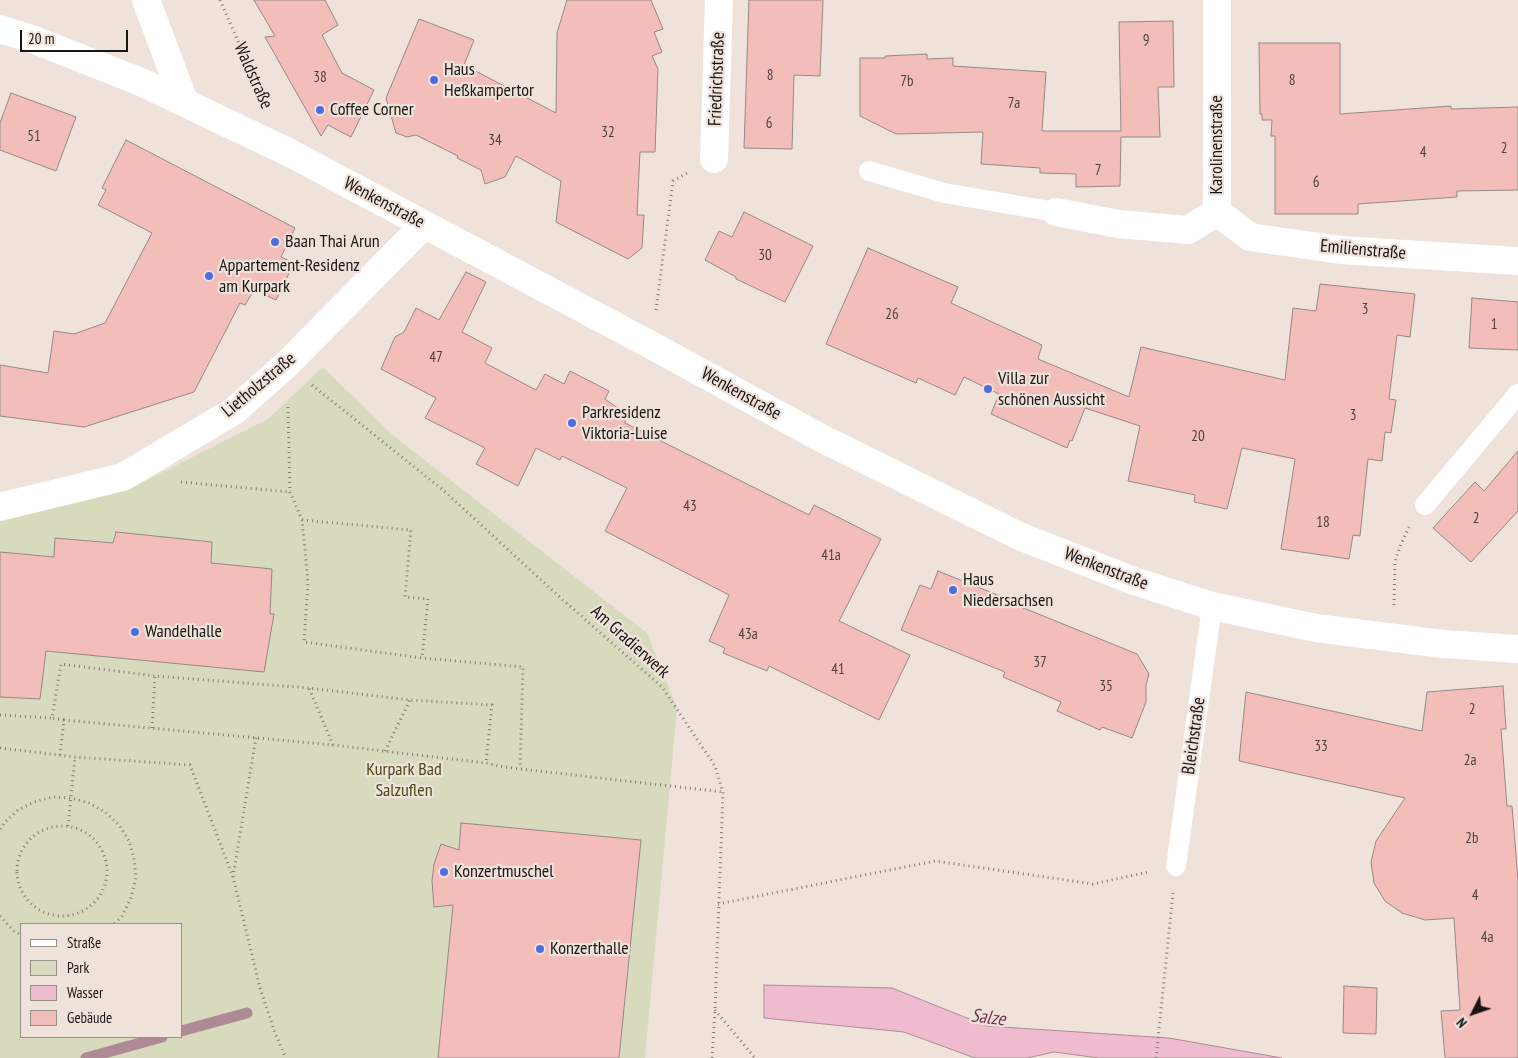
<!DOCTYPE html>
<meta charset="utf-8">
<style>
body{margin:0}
#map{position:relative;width:1518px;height:1058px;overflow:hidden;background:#efe2db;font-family:"PT Sans Narrow",sans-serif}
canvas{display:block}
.legend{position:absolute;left:20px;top:923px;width:162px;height:115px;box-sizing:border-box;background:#efe2db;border:1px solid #9a908b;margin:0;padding:6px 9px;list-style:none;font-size:15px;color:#1a1613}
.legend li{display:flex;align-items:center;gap:10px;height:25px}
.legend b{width:25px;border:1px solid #9a908b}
.north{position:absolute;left:1448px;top:988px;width:50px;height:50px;-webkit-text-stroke:4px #efe2db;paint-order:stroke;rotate:229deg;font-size:14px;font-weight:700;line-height:20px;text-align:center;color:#1a1613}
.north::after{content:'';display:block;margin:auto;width:18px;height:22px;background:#1a1613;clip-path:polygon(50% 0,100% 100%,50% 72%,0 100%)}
.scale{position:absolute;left:20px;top:30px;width:108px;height:22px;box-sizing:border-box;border:2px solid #1a1613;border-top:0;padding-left:6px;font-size:15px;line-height:18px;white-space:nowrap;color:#1a1613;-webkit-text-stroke:4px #efe2db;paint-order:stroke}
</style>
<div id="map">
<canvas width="1518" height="1058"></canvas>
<ul class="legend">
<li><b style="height:6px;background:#fff"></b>Straße</li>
<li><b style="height:14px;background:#d8dabe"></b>Park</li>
<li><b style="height:14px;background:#eebcce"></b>Wasser</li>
<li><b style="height:14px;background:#f3beba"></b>Gebäude</li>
</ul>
<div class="north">N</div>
<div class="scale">20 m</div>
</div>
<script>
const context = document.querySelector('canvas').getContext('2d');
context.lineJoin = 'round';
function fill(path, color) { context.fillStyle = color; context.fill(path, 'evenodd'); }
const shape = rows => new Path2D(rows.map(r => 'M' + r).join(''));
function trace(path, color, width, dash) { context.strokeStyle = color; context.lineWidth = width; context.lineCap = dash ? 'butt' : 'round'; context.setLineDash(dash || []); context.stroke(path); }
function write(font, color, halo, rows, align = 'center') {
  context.font = font + ' "PT Sans Narrow",sans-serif'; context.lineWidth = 4.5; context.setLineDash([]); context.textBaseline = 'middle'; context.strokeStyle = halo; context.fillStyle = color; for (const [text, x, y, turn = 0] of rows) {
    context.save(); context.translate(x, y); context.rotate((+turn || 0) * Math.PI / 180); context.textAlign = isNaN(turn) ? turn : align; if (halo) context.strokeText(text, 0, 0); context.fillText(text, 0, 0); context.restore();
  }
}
fill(shape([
 [323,367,395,437,647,633,677,708,645,1058,0,1058,0,519,135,486,268,419],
 [21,924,181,924,181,1037,21,1037]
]), '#d8dabe');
const water = shape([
 [764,985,892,988,987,1026,1169,1038,1282,1058,1099,1058,1054,1052,1027,1058,975,1058,904,1032,764,1018,764,985]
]);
fill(water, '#eebcce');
trace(water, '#ae8a96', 1);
trace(shape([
 [181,1031,247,1013],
 [86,1058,162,1037]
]), '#ae8a96', 11);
const building = shape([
 [254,0,325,0,338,25,322,35,342,73,374,90,351,137,328,125,321,136,265,37,275,36,254,0],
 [567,0,651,0,663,29,654,32,662,52,652,56,658,69,655,152,640,152,637,215,644,215,642,248,628,259,556,222,561,181,516,156,505,177,485,184,481,170,457,158,458,156,416,135,407,137,396,133,386,98,419,19,474,40,464,65,556,113,557,33,567,0],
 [749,0,823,0,820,76,794,75,792,149,744,148,749,0],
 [1173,21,1174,87,1158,87,1160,137,1121,137,1120,186,1076,187,1076,174,1040,173,1040,168,981,164,983,132,896,134,860,116,860,58,885,58,885,56,927,54,927,59,953,58,953,66,1046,72,1042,131,1121,131,1119,22,1173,21],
 [1259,43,1340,43,1340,114,1451,106,1451,109,1518,107,1518,190,1457,191,1457,197,1358,204,1358,214,1275,214,1275,136,1271,136,1272,120,1262,120,1262,114,1260,114,1259,43],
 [11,93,76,117,56,171,0,150,0,123,11,93],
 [126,140,295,228,281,257,294,263,276,300,254,290,245,305,240,303,194,392,84,427,0,416,0,365,48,373,54,331,74,334,105,323,152,233,98,205,106,190,102,188,126,140],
 [744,212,813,246,785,302,736,279,736,277,705,260,719,231,732,237,744,212],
 [868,248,958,287,951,303,1042,345,1038,359,1129,397,1141,347,1285,380,1293,308,1316,311,1320,284,1415,294,1410,337,1397,335,1389,399,1396,400,1391,433,1385,432,1382,461,1368,459,1360,536,1353,535,1349,559,1281,549,1295,459,1242,448,1227,509,1194,502,1195,495,1128,481,1140,426,1085,408,1072,441,1070,440,1067,448,991,414,999,394,964,377,955,395,918,378,916,383,826,344,868,248],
 [466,272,486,282,462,332,492,348,485,363,536,390,545,374,564,384,570,371,609,391,605,399,625,413,625,423,809,515,814,505,881,539,839,621,910,655,879,720,769,666,767,671,723,653,725,648,709,641,729,595,605,531,627,488,562,456,560,460,536,448,518,486,476,464,485,448,425,418,436,398,381,369,395,337,404,332,416,308,439,320,466,272],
 [1472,298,1518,302,1518,350,1469,348,1472,298],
 [1518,451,1518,511,1471,562,1433,528,1475,482,1484,491,1518,451],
 [116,532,212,542,211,563,272,569,270,614,274,614,264,672,46,651,40,699,0,697,0,552,54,557,55,538,113,543,116,532],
 [938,571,1000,596,999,598,1137,654,1149,674,1146,685,1146,702,1132,738,1102,727,1100,730,1057,711,1061,702,1003,677,1005,672,901,630,920,585,931,589,938,571],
 [1503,686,1506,729,1501,729,1507,806,1512,806,1518,880,1518,1058,1445,1058,1441,1011,1460,1010,1454,918,1425,920,1402,913,1385,901,1374,883,1371,862,1376,841,1405,798,1239,761,1246,692,1422,731,1427,692,1503,686],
 [461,823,641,840,619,1058,438,1058,453,905,434,907,432,881,434,864,441,844,459,850,461,823],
 [1344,986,1377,988,1376,1034,1343,1033,1344,986]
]);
fill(building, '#f3beba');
trace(building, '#968886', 1);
trace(shape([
 [220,0,266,105],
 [656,310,673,181,687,173],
 [312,385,443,490,563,600,662,687,715,766,723,792,715,1010,712,1058],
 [288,407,290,492,302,520,308,582,304,642,422,658,523,667,520,768],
 [181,482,290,492],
 [302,520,411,530,405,597,428,599,422,658],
 [1394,605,1395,561,1401,544,1409,527],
 [0,715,52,718],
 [64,720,52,718,61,664,155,676],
 [152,728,155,676,309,688],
 [333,745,309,688,410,700,492,705,486,763],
 [0,748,75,757,190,765,233,877,260,988,275,1033,286,1058],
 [385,751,410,700],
 [60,755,64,720,333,745,486,763,503,767,723,792],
 [68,826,75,757],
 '17 871a45 45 0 1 1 90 0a45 45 0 1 1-90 0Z',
 [0,829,4,823,18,810,34,802,53,797,71,798,89,803,105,812,119,825,129,841,134,858,136,878,131,898,122,916,114,924],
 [233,877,256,737],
 [718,904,935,861,1093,884,1148,872],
 [0,916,14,931,21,935],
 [715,1010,755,1058],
 [1156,1058,1173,893]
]), '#837b76', 3, [1, 4]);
trace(shape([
 [869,171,944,193,1056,212],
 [1425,505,1518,394],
 [1176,866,1212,606]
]), '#fff', 20);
trace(shape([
 [146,0,184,101],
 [0,29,32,39,141,82,288,152,651,345,821,438,1019,536,1134,581,1212,606,1316,628,1443,644,1518,649],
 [714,159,719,0],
 [1056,212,1118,224,1188,230,1217,212],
 [1217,212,1250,237,1341,250,1518,261],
 [1217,212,1217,0],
 [0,507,123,477,234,411,287,364,424,225]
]), '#fff', 28);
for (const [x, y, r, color] of [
 [434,80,5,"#4d6de1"],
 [320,110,5,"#4d6de1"],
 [275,242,5,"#4d6de1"],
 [209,276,5,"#4d6de1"],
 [988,389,5,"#4d6de1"],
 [572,423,5,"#4d6de1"],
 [953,590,5,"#4d6de1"],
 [135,632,5,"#4d6de1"],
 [444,872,5,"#4d6de1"],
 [540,949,5,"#4d6de1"]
]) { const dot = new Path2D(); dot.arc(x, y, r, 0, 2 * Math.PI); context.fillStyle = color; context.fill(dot); trace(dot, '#efe2db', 2); }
write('15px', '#50403d', null, [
 ["9",1146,41],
 ["8",770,76],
 ["38",320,78],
 ["8",1292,81],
 ["7b",907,82],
 ["7a",1014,104],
 ["6",769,124],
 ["32",608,133],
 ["51",34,137],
 ["34",495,141],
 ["2",1504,149],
 ["4",1423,153],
 ["7",1098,171],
 ["6",1316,183],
 ["30",765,256],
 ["3",1365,310],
 ["26",892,315],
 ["1",1494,325],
 ["47",436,358],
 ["3",1353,416],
 ["20",1198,437],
 ["43",690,507],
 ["2",1476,519],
 ["18",1323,523],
 ["41a",831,556],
 ["43a",748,635],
 ["37",1040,663],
 ["41",838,670],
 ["35",1106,687],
 ["2",1472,710],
 ["33",1321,747],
 ["2a",1470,761],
 ["2b",1472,839],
 ["4",1475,896],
 ["4a",1487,938]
]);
write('18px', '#1a1613', '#efe2db', [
 ["Haus",444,70],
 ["Heßkampertor",444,91],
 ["Coffee Corner",330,110],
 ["Baan Thai Arun",285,242],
 ["Appartement-Residenz",219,266],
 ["am Kurpark",219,287],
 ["Villa zur",998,379],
 ["schönen Aussicht",998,400],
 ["Parkresidenz",582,413],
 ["Viktoria-Luise",582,434],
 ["Haus",963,580],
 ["Niedersachsen",963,601],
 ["Wandelhalle",145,632],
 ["Konzertmuschel",454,872],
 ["Konzerthalle",550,949]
], 'left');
write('18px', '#1a1613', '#efe2db', [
 ["Waldstraße",253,76,66],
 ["Friedrichstraße",717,79,-88],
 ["Karolinenstraße",1217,145,-90],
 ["Wenkenstraße",384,203,28],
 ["Emilienstraße",1363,250,5],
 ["Lietholzstraße",259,385,-40],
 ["Wenkenstraße",741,394,29],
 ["Wenkenstraße",1106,569,21],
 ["Am Gradierwerk",630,642,42],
 ["Bleichstraße",1194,736,-82]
]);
write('18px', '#4a4c16', '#efe2db', [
 ["Kurpark Bad",404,770],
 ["Salzuflen",404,791]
]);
write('italic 19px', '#73364f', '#efe2db', [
 ["Salze",988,1018,7]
]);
</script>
